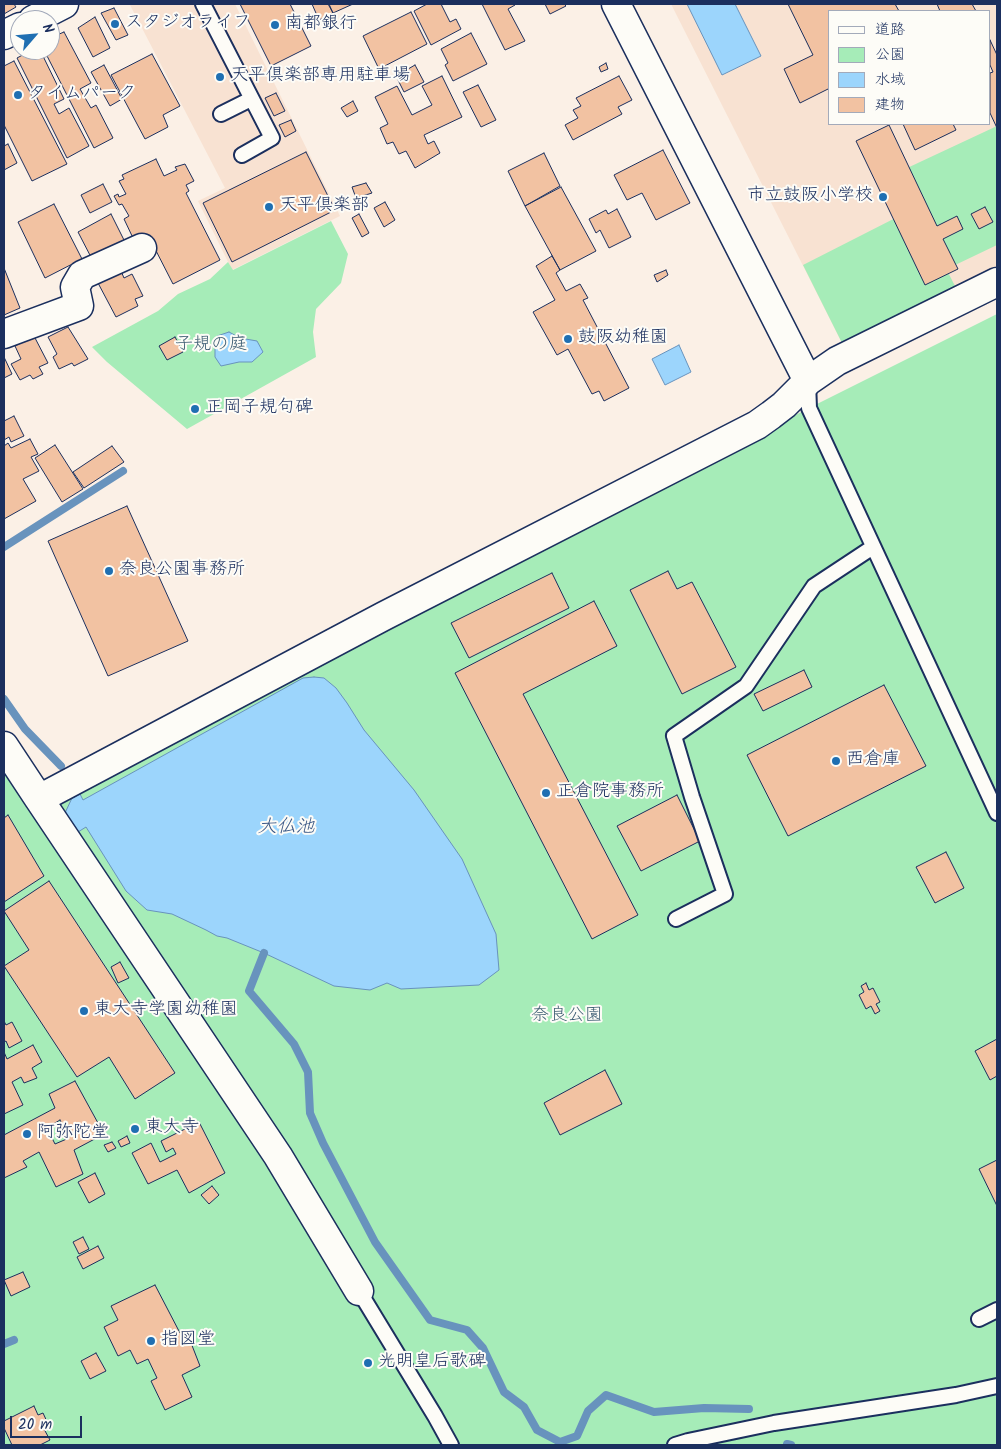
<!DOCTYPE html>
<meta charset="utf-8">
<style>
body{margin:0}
#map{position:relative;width:1001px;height:1449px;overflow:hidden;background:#fbf0e6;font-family:Kalam,"Klee One",sans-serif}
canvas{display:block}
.frame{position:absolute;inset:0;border:5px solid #1b2f5e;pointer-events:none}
.legend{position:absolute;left:828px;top:10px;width:162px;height:115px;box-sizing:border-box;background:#fdfcf7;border:1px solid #a3aaba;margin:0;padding:6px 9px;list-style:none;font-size:15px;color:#1b2f5e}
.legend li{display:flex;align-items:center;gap:10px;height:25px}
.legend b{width:25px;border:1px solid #a3aaba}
.north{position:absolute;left:10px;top:10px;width:50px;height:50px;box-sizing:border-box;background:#fdfcf7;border:1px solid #a3aaba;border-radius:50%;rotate:63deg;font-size:14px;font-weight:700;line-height:20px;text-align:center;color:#1b2f5e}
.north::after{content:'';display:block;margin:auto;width:18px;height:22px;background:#1f6fb2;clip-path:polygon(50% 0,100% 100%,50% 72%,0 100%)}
.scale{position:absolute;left:10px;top:1416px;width:72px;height:22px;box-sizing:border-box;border:2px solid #1b2f5e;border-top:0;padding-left:6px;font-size:15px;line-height:18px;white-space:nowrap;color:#1b2f5e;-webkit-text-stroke:4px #fdfcf7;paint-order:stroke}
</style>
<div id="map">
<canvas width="1001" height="1449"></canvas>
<div class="frame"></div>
<ul class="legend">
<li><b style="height:6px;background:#fdfcf7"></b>道路</li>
<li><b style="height:14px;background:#a6ecb8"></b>公園</li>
<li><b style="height:14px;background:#9cd5fc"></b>水域</li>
<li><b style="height:14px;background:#f2c2a2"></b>建物</li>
</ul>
<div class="north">N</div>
<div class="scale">20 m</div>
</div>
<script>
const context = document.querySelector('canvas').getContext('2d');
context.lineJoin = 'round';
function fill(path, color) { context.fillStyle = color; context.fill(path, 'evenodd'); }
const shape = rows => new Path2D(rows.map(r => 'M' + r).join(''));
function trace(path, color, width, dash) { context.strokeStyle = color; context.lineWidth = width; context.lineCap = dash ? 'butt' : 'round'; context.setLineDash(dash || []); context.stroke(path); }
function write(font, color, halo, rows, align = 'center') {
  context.font = font + ' Kalam,"Klee One",sans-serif'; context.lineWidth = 4; context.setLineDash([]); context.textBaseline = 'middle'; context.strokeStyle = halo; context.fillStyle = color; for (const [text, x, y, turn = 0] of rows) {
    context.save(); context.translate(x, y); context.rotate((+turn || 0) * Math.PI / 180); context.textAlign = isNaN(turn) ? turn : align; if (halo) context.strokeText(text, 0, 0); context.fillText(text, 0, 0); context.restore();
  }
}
fill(shape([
 [134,4,235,4,340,216,232,270,198,201,225,188,130,5],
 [671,4,997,4,997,266,842,343],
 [830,11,990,11,990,124,830,124]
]), '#f8e2d2');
fill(shape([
 [997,126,997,245,951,267,905,169],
 [915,208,955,286,842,343,803,265],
 [331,221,348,254,341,283,316,309,313,332,316,357,187,429,107,362,92,347,158,311,178,294,210,279,228,262,233,270],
 [997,314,997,1445,4,1445,4,761,37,813,396,622,809,408]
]), '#a6ecb8');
const water = shape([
 [687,4,735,4,761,56,722,75,687,4],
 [229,332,240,338,257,341,263,352,252,362,239,362,221,366,215,357,215,344,217,336,229,332],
 [679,345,691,372,665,385,652,359,679,345],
 [314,677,324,678,336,688,347,703,364,730,414,790,462,859,496,934,499,970,479,985,401,989,387,983,370,990,334,986,264,953,227,938,217,936,206,930,172,914,147,910,126,891,86,827,78,832,65,813,72,798,80,794,83,800,303,678,314,677]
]);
fill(water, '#9cd5fc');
trace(water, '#6893bd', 1);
trace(shape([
 [4,547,123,471],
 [4,699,25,729,61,766],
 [264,953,249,991,294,1044,308,1072,310,1113,323,1143,375,1242,430,1320,467,1330,483,1348,504,1392,524,1407,537,1430,560,1442,577,1436,588,1411,606,1395,654,1412,704,1408,749,1409],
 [4,1344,14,1340],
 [787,1444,791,1445]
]), '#6893bd', 8);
const building = shape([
 [4,4,14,4,16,7,4,14,4,4],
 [240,4,290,4,311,46,271,66,240,4],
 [312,4,328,4,333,13,319,20,312,4],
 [329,4,353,4,333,13,329,4],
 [427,4,441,4,450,22,456,19,461,29,431,45,414,11,427,4],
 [482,4,514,4,515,5,508,9,525,41,505,50,482,4],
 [545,4,564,4,566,6,550,14,545,4],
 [788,4,895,4,899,11,830,11,830,92,828,89,800,103,784,69,813,55,788,4],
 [937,4,972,4,976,11,940,11,937,4],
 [114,8,128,35,116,40,101,13,114,8],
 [411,12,427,44,379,69,363,36,411,12],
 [95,17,110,48,93,57,78,28,95,17],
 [64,32,91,83,80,89,91,108,96,105,113,138,94,148,44,50,50,50,50,38,64,32],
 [471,33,487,64,453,81,445,65,448,63,441,49,471,33],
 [990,40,997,55,997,128,990,113,990,73,993,72,990,65,990,40],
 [32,50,40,50,64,99,54,104,59,114,69,108,89,146,67,158,17,58,32,50],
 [152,54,180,106,163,115,168,127,145,139,111,75,152,54],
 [14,61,67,164,32,181,4,125,4,66,14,61],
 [606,63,608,69,601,72,599,67,606,63],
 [104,65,122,99,110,106,91,72,104,65],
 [415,65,424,82,404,92,396,76,415,65],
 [442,76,462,117,424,135,428,144,434,141,440,153,415,168,406,151,399,154,393,142,387,144,380,128,388,124,375,97,397,86,412,115,432,105,422,86,442,76],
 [619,76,632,100,618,107,622,114,573,140,565,125,578,118,573,110,581,106,576,98,619,76],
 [478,85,496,120,481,127,463,92,478,85],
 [276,93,285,111,274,116,265,98,276,93],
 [353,101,358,111,347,117,341,108,353,101],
 [291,120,296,131,285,137,279,125,291,120],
 [903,124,953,124,956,130,915,150,903,124],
 [889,125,937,226,957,216,963,229,943,239,958,269,925,285,856,141,889,125],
 [8,144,17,163,4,170,4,146,8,144],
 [663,150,690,203,656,220,642,193,627,200,614,175,663,150],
 [306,152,335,210,232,262,203,203,306,152],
 [544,153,560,186,525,206,508,171,544,153],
 [156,159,164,176,177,170,175,167,185,164,194,181,186,185,189,191,186,193,220,260,173,284,150,239,133,238,124,219,129,216,122,204,119,205,114,196,118,194,119,197,126,194,119,181,124,179,122,175,156,159],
 [366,183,372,193,356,198,352,187,366,183],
 [103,184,112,202,90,213,81,195,103,184],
 [561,187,596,251,560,270,525,206,561,187],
 [385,202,395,220,384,227,374,208,385,202],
 [54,204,82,259,45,278,18,222,54,204],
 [985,207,993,222,979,229,971,214,985,207],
 [617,209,631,237,609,248,600,230,596,233,589,219,606,210,608,214,617,209],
 [111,214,126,244,93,261,78,232,111,214],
 [359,214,369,233,362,237,352,218,359,214],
 [552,256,560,270,556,273,566,291,580,284,588,298,583,300,629,388,604,401,599,391,592,394,568,349,557,355,533,312,555,300,536,266,552,256],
 [4,268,20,308,4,315,4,268],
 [666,270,668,275,657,282,654,275,666,270],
 [121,271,124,278,132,274,143,296,135,299,138,306,116,317,98,283,121,271],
 [68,327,88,359,74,366,72,363,59,369,53,357,57,354,48,337,68,327],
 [34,336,48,363,39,367,43,374,33,379,30,375,20,380,11,364,21,359,15,346,34,336],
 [175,337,183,352,167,360,159,346,175,337],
 [4,357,12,374,4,378,4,357],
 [14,416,24,436,11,442,9,437,4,440,4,421,14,416],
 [30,439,38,454,31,457,39,471,23,479,36,501,4,519,4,446,8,443,11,448,30,439],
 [55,445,83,489,62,502,35,458,55,445],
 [112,446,124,462,84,488,73,472,112,446],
 [127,506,188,641,108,676,48,541,127,506],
 [668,571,677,589,692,582,736,667,682,694,630,590,668,571],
 [552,573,569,608,469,658,451,623,552,573],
 [594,601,617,646,523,694,638,915,592,939,455,673,594,601],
 [804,670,812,687,763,711,754,694,804,670],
 [884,685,926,766,788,836,747,755,884,685],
 [677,795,700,841,641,871,617,826,677,795],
 [8,815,44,876,4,902,4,818,8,815],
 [946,852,964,888,935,903,916,867,946,852],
 [49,881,175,1073,135,1099,109,1057,77,1077,4,966,29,950,4,911,49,881],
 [120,962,129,978,118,983,111,967,120,962],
 [866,983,869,990,873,988,880,1002,876,1004,880,1011,875,1014,871,1006,866,1009,859,995,864,992,861,986,866,983],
 [4,1021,6,1025,12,1022,22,1041,9,1048,6,1041,4,1042,4,1021],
 [997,1039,997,1076,990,1080,975,1051,997,1039],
 [33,1045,42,1062,32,1068,37,1078,24,1083,21,1077,12,1082,23,1105,4,1114,4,1052,7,1059,33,1045],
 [605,1070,622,1104,560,1135,544,1103,605,1070],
 [75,1081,104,1134,74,1150,83,1174,56,1187,39,1152,23,1161,27,1167,4,1178,4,1135,55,1108,49,1094,75,1081],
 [60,1120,69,1138,55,1144,47,1128,60,1120],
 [199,1122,225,1173,189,1193,177,1170,148,1184,132,1153,151,1143,160,1162,176,1154,173,1148,166,1152,161,1141,199,1122],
 [127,1136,130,1143,121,1147,118,1141,127,1136],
 [112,1142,116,1148,108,1152,104,1145,112,1142],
 [997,1160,997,1206,979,1169,997,1160],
 [95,1173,105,1194,89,1203,78,1182,95,1173],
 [212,1186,219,1195,209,1204,201,1195,212,1186],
 [83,1237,89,1249,79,1254,73,1242,83,1237],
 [98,1246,104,1258,83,1269,77,1257,98,1246],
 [23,1272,30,1287,11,1296,4,1280,23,1272],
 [155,1285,180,1333,186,1330,200,1366,182,1375,192,1397,165,1410,151,1381,157,1378,148,1359,137,1364,130,1350,118,1356,104,1327,118,1320,111,1306,155,1285],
 [96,1353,106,1371,90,1379,81,1361,96,1353],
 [34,1406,38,1415,43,1413,49,1426,44,1429,50,1440,40,1445,12,1445,4,1428,4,1421,34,1406]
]);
fill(building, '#f2c2a2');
trace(building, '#1b2f5e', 1);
const service = shape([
 [203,4,272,138,242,155],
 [221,114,251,99],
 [808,382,809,408,997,813],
 [676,919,725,894,692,797,674,736,746,686,814,586,873,547],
 [359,1291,435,1416,451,1445],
 [979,1319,997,1310],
 [675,1445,688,1441,774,1423,956,1395,997,1386]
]);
const minor = shape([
 [616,4,808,381],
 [4,334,79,306,75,287,82,275,142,248],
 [4,746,39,799,384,616,757,425,771,415,784,405,808,381,837,361,997,282],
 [39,799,278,1156,359,1291]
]);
const trunk = shape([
 [33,20,64,4],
 [4,35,20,27]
]);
trace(service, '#1b2f5e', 18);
trace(minor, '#1b2f5e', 31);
trace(trunk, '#1b2f5e', 31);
trace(service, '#fdfcf7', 14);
trace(minor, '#fdfcf7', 28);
trace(trunk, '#fdfcf7', 28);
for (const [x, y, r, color] of [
 [115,24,5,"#1f6fb2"],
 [275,25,5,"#1f6fb2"],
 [220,77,5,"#1f6fb2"],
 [18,95,5,"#1f6fb2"],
 [883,197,5,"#1f6fb2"],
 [269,207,5,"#1f6fb2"],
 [568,339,5,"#1f6fb2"],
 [195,409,5,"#1f6fb2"],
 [109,571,5,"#1f6fb2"],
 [836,761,5,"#1f6fb2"],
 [546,793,5,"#1f6fb2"],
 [84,1011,5,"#1f6fb2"],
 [135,1129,5,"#1f6fb2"],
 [27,1134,5,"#1f6fb2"],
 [151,1341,5,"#1f6fb2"],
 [368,1363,5,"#1f6fb2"]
]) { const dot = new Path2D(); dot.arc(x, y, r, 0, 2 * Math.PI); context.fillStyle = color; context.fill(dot); trace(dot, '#fdfcf7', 2); }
write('18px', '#1b2f5e', '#fdfcf7', [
 ["スタジオライフ",125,24],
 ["南都銀行",285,25],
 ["天平倶楽部専用駐車場",230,77],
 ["タイムパーク",28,95],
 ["市立鼓阪小学校",873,197,"right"],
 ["天平倶楽部",279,207],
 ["鼓阪幼稚園",578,339],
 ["正岡子規句碑",205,409],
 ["奈良公園事務所",119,571],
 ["西倉庫",846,761],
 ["正倉院事務所",556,793],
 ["東大寺学園幼稚園",94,1011],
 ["東大寺",145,1129],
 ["阿弥陀堂",37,1134],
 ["指図堂",161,1341],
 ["光明皇后歌碑",378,1363]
], 'left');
write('18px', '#3e5e74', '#fdfcf7', [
 ["子規の庭",211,346],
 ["奈良公園",567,1017]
]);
write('italic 19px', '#3b5886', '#fdfcf7', [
 ["大仏池",286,829]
]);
</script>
